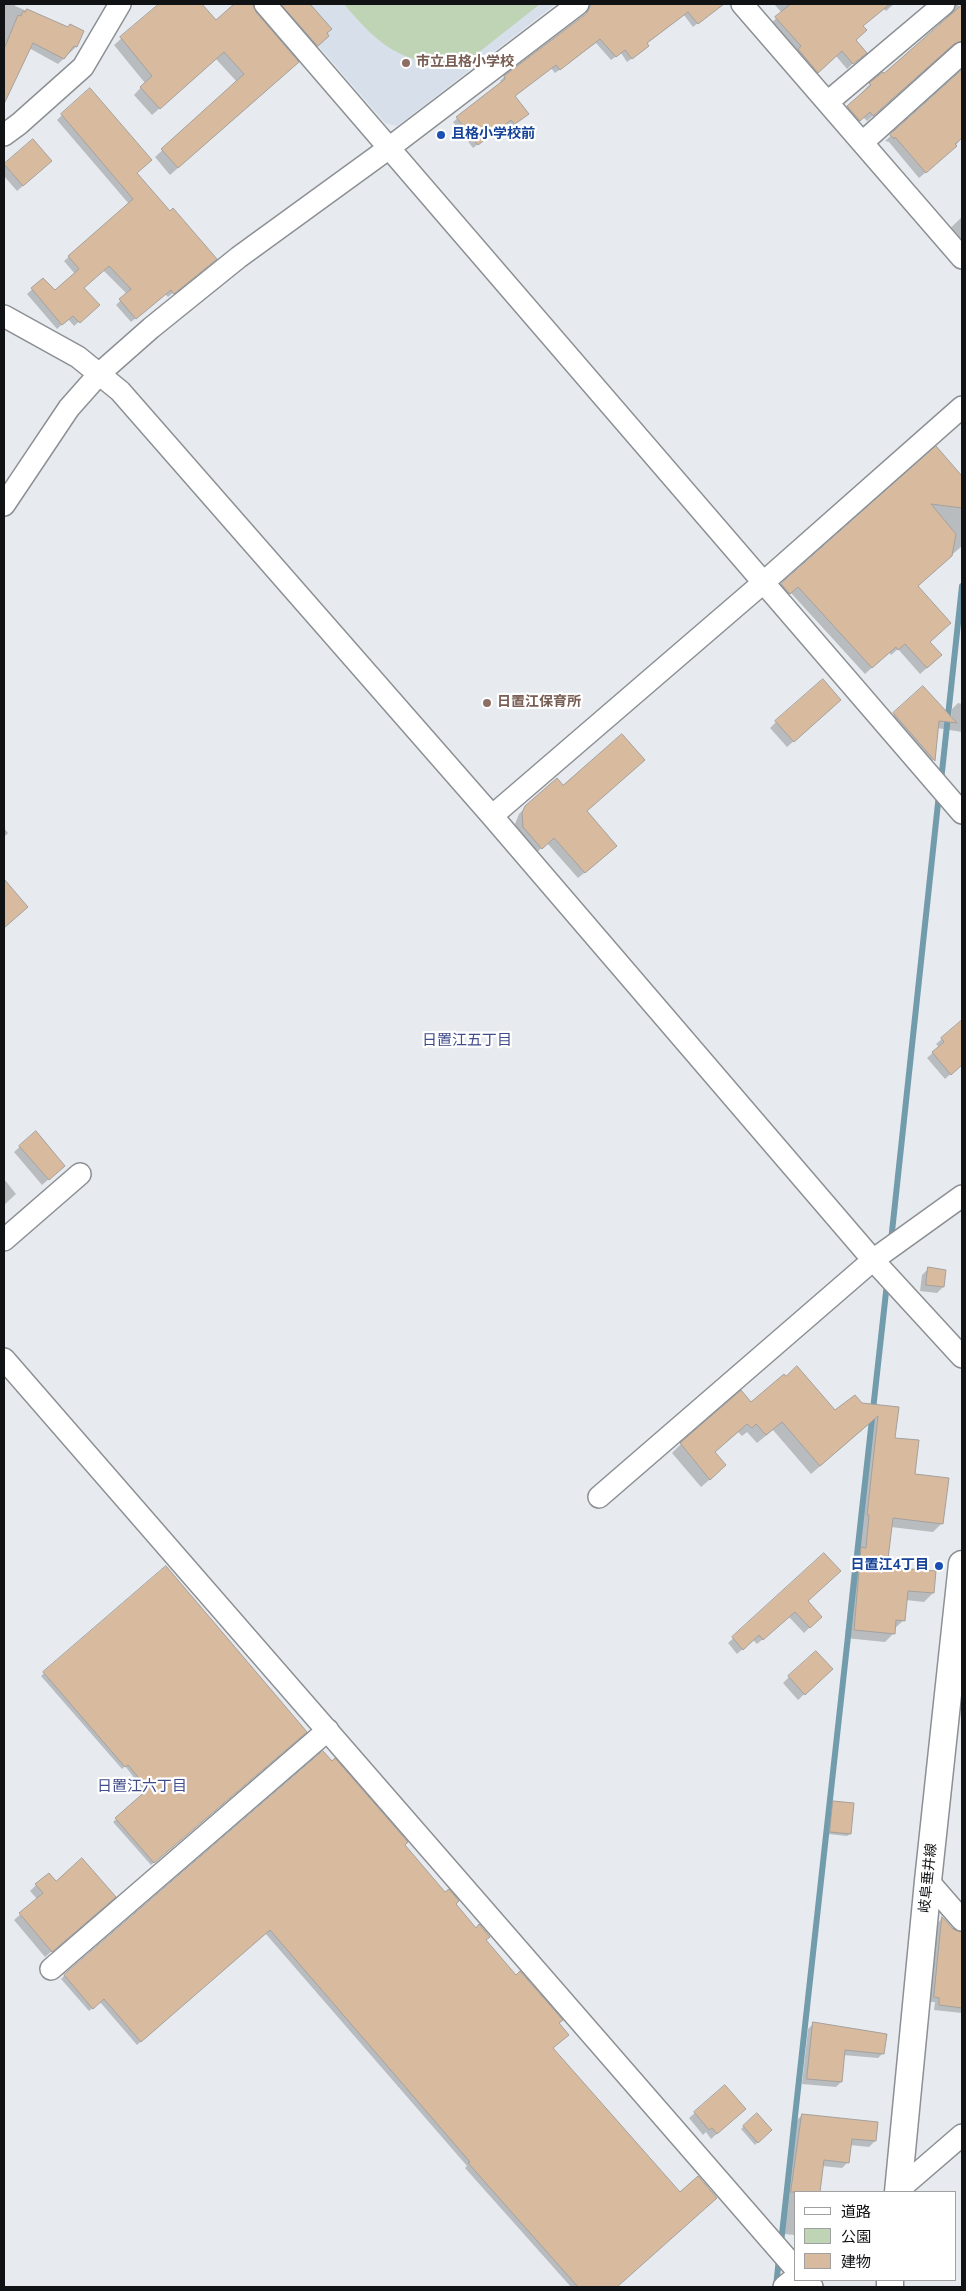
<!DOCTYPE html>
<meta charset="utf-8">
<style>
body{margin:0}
#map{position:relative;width:966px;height:2291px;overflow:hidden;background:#e7ebef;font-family:"Nunito Sans","Noto Sans JP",sans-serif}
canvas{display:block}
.frame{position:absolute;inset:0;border:5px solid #111214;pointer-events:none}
.legend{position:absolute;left:794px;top:2191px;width:162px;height:90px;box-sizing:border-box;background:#fff;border:1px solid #a0a0a1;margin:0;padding:6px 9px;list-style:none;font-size:15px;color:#111214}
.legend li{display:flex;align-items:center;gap:10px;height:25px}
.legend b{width:25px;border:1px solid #a0a0a1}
</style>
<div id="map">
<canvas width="966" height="2291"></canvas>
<div class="frame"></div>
<ul class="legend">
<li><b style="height:6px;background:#fff"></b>道路</li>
<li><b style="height:14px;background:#bed4b5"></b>公園</li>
<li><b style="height:14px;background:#d8ba9f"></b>建物</li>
</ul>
</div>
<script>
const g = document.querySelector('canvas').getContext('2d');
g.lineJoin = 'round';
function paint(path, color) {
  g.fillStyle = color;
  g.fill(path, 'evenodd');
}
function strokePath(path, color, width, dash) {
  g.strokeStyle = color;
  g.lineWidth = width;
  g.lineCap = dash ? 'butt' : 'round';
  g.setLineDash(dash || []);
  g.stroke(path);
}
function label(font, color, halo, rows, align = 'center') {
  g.font = font + ' "Nunito Sans","Noto Sans JP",sans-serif';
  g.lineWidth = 4.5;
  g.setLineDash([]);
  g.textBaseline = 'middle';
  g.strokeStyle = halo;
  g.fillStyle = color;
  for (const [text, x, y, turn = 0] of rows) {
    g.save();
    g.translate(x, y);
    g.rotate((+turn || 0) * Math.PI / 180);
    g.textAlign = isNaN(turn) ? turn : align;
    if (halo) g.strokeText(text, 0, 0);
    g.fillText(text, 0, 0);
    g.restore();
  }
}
paint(new Path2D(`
 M 282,4 L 556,4 L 397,126 L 385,123 Z`), '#d7dfea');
paint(new Path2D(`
 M 344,4 L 540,4 L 460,67 C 400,62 381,48 344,4 Z`), '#bed4b5');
paint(new Path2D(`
 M 4,4 L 16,4 L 15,6 L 68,28 L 83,32 L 76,47 L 58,64 L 29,48 L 8,86 L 4,84 Z
 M 161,4 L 200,4 L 215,22 L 236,4 L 252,4 L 254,12 L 290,70 L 170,175 L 155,157 L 237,82 L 216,59 L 152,115 L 134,95 L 145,83 L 114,45 Z
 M 268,4 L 308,4 L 330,29 L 320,43 L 310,52 Z
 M 594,4 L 706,4 L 712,11 L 693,27 L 684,15 L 646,44 L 648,46 L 644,50 L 627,62 L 621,53 L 611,60 L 596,43 L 555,73 L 551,68 L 514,96 L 523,118 L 510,128 L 506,123 L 473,148 L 453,122 L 502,83 L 500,81 L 504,77 L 583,18 Z
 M 774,4 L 894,4 L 886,11 L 883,8 L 862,26 L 854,40 L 859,58 L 847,69 L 836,56 L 812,77 L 770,24 L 782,13 Z
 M 953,4 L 957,4 L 961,8 L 962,6 L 962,49 L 959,46 L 946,49 L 867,121 L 863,117 L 853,126 L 842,113 L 870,84 L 884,75 L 948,19 L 950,15 L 950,7 Z
 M 962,71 L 962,138 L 950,152 L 919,178 L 889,142 L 885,141 Z
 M 62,115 L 136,173 L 210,263 L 168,297 L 165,294 L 131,322 L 116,305 L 127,294 L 103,270 L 82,288 L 93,310 L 74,326 L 68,319 L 57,329 L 27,294 L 43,279 L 55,292 L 75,274 L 64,261 L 129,204 L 57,120 Z
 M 33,141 L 45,167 L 17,191 L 4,176 L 4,167 Z
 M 962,217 L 962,246 L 943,235 Z
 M 936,448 L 962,478 L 962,546 L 916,586 L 934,662 L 920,674 L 898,649 L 891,655 L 889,652 L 865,674 L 791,593 L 783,600 L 775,591 Z
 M 923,688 L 951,719 L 952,709 L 958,703 L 962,704 L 962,732 L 937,728 L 933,761 L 928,766 L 888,720 Z
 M 833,707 L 787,747 L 770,728 L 776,722 Z
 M 526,807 L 585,811 L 610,852 L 578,878 L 547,843 L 535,854 L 517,834 L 515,824 L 519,814 Z
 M 4,828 L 8,833 L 4,837 Z
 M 958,1025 L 962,1029 L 962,1064 L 945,1079 L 927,1058 L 939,1047 L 936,1044 Z
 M 35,1133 L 58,1171 L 42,1185 L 14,1152 Z
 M 4,1179 L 16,1194 L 4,1205 Z
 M 929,1268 L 943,1287 L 937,1293 L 920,1291 L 922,1275 Z
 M 751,1403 L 835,1412 L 861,1404 L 898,1408 L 894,1439 L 942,1523 L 933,1532 L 891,1527 L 886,1568 L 934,1573 L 933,1593 L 924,1602 L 906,1600 L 904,1620 L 894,1629 L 894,1633 L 885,1642 L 845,1638 L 853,1557 L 858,1552 L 861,1524 L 858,1523 L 870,1423 L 811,1474 L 773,1430 L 757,1443 L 747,1432 L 742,1436 L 738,1432 L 714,1453 L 716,1474 L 701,1487 L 672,1453 L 681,1444 Z
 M 824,1555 L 806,1601 L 815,1622 L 804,1633 L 789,1617 L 757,1644 L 753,1640 L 737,1654 L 728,1643 Z
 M 44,1673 L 303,1734 L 151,1865 L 113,1822 L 146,1793 L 125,1766 L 122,1769 L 41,1676 Z
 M 825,1675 L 798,1700 L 783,1683 L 789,1677 Z
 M 834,1802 L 850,1834 L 847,1836 L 828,1834 L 831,1805 Z
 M 403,1845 L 557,2024 L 552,2049 L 680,2194 L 712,2201 L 615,2287 L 571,2287 L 465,2168 L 467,2166 L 265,1933 L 137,2045 L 100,2002 L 89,2011 L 61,1979 L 65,1975 Z
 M 56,1883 L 108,1903 L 45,1957 L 14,1920 L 37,1899 L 30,1891 L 36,1885 Z
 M 942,1918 L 957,1933 L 962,1933 L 962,2013 L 934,2010 L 935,2002 L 929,2002 L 938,1923 Z
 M 813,2024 L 883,2053 L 878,2058 L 843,2055 L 841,2082 L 836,2087 L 802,2084 L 808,2029 Z
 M 725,2086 L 739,2114 L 711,2139 L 706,2132 L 703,2135 L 689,2118 Z
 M 757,2115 L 770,2130 L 755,2145 L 741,2129 Z
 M 801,2116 L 877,2123 L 875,2141 L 869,2147 L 850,2145 L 848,2162 L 842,2168 L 822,2166 L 819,2192 L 795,2192 L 795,2235 L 784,2234 L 788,2204 L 785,2204 L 795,2122 Z`), '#0003');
strokePath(new Path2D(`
 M 941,781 L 962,586
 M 891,1241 L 939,794
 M 781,2243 L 887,1283
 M 776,2287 L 779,2258`), '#729bab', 6);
const building = new Path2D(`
 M 159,4 L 202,4 L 216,20 L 234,4 L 253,4 L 256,12 L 299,62 L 178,168 L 161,149 L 244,74 L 224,52 L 160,109 L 140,87 L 152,76 L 120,37 Z
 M 281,4 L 310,4 L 332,29 L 327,33 L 329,36 L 318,46 Z
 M 592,4 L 724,4 L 698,24 L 688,12 L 647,43 L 649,46 L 632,59 L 625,50 L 616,57 L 600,39 L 560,70 L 556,65 L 515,96 L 529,114 L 515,124 L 511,120 L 478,145 L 456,117 L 505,79 L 504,76 L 586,14 Z
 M 791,4 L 890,4 L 863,26 L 867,30 L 856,40 L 867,53 L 853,64 L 842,51 L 818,73 L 798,49 L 801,46 L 775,17 Z
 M 962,5 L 962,41 L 954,44 L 873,116 L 870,112 L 860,121 L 847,106 L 871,85 L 869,83 L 883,72 L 884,73 Z
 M 27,9 L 68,27 L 70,24 L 84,31 L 77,47 L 74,46 L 64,59 L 33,43 L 4,104 L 4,49 L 18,15 L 21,16 L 23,11 L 25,12 Z
 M 962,70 L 962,138 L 955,144 L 957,146 L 926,173 L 895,137 L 894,139 L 890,135 Z
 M 90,88 L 152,160 L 137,173 L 170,211 L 173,208 L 217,259 L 174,294 L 171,290 L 136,319 L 119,299 L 131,289 L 109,266 L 84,288 L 100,305 L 80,323 L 73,316 L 62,325 L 31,288 L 43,278 L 55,290 L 79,269 L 68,256 L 133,199 L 61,114 Z
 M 33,139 L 52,161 L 23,186 L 4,164 Z
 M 936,446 L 962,476 L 962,508 L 931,504 L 956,534 L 952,556 L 918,586 L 951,623 L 930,642 L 942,655 L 927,668 L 905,644 L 898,650 L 896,647 L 872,668 L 798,587 L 790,594 L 781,584 Z
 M 823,679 L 841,700 L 794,742 L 775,721 Z
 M 923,686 L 957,723 L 939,721 L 935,761 L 893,713 Z
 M 622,734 L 645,760 L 587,811 L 617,846 L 585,873 L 554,838 L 542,849 L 523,827 L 522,813 L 525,806 L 557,778 L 563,785 Z
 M 4,879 L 28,907 L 4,928 Z
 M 962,1020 L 962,1065 L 951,1075 L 932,1052 L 944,1042 L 941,1038 Z
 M 36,1131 L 65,1166 L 49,1180 L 19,1146 Z
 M 928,1267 L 946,1270 L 944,1287 L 926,1285 Z
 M 797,1366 L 835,1410 L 855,1395 L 862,1403 L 899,1407 L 895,1438 L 919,1440 L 915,1474 L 949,1478 L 943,1524 L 893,1518 L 887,1567 L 936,1571 L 934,1593 L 908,1591 L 905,1621 L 896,1620 L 895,1634 L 854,1630 L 861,1547 L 866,1548 L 869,1515 L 867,1515 L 878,1416 L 820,1466 L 782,1422 L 766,1435 L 756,1424 L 752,1428 L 747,1424 L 715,1452 L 726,1465 L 710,1480 L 680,1443 L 741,1390 L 751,1402 L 784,1374 L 786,1376 Z
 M 824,1553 L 841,1571 L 808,1601 L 822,1617 L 810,1628 L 795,1612 L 763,1640 L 759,1635 L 743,1650 L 732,1637 Z
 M 166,1566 L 307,1732 L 154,1863 L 115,1818 L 148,1789 L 128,1765 L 125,1767 L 43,1672 Z
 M 816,1651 L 833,1669 L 805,1695 L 788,1676 Z
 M 323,1751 L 332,1761 L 335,1758 L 408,1842 L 405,1845 L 445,1892 L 449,1889 L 459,1901 L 456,1904 L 476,1928 L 479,1924 L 490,1937 L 486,1940 L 516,1975 L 520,1971 L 563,2020 L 559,2023 L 569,2035 L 553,2048 L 680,2192 L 698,2176 L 717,2198 L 617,2287 L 578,2287 L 468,2163 L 470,2162 L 270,1930 L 141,2042 L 104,1999 L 93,2009 L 64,1975 Z
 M 833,1801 L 854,1803 L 851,1834 L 830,1832 Z
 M 82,1858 L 116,1897 L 52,1952 L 19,1913 L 43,1893 L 35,1884 L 49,1873 L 56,1881 Z
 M 942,1917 L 953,1929 L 962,1932 L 962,2008 L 939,2005 L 939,1998 L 934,1997 Z
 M 813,2022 L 887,2034 L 884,2054 L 845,2050 L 842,2082 L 807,2079 Z
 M 725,2085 L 746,2109 L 717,2134 L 712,2128 L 709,2130 L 694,2112 Z
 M 757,2113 L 772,2130 L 758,2143 L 743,2126 Z
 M 802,2114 L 878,2122 L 876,2141 L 852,2139 L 849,2163 L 824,2160 L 820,2192 L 791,2192 Z`);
paint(building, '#d8ba9f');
strokePath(building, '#a4a09c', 1);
const minor = new Path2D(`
 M 265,4 L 962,813
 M 742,4 L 962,258
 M 829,101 L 944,4
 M 4,135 L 19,124 L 83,67 L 120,4
 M 863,142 L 962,53
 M 4,316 L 78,357 L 120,391 L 492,816 L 873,1260 L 962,1357
 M 4,505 L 69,408 L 100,373 L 151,328 L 239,257 L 389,148 L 578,4
 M 492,816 L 764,582 L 962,407
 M 4,1240 L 80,1174
 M 4,1359 L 795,2268
 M 599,1497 L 873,1260 L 962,1196
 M 928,1881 L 962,1920
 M 51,1969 L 328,1730
 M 896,2192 L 962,2135
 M 805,2280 L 812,2287
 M 784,2287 L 795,2278`);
const major = new Path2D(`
 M 898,2192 L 928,1881 L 962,1564
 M 890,2287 L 890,2280`);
strokePath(minor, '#8c9094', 24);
strokePath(major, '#8c9094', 29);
strokePath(minor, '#fff', 21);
strokePath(major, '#fff', 26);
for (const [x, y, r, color] of [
 [406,63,5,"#8d6e63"],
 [441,135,5,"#1a4fb4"],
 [487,703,5,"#8d6e63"],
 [939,1566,5,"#1a4fb4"]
]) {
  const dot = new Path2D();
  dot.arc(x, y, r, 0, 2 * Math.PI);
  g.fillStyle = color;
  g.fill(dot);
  strokePath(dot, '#fff', 2);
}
label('bold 14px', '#785e54', '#fff', [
 ["市立且格小学校",416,63],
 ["日置江保育所",497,703]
], 'left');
label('bold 14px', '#164399', '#fff', [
 ["且格小学校前",451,135],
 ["日置江4丁目",929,1566,"right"]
], 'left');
label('14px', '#111214', '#fff', [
 ["岐阜垂井線",929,1878,-84]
]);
label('15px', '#414c89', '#fff', [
 ["日置江五丁目",467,1041],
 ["日置江六丁目",142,1787]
]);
</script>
